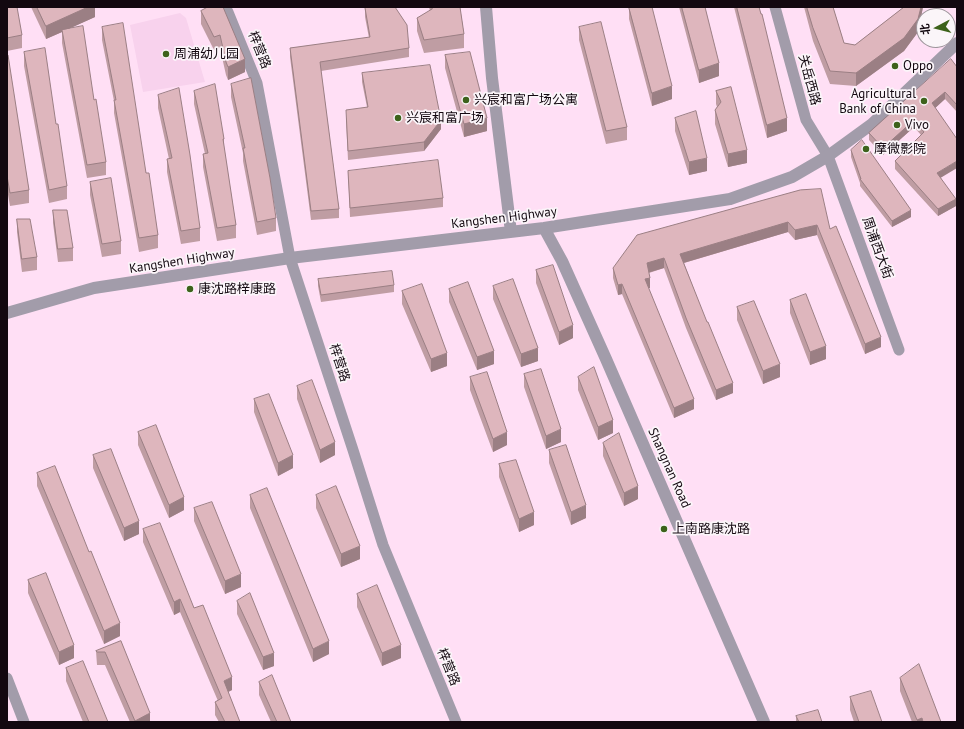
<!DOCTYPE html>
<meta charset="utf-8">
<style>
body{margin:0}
#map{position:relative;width:964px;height:729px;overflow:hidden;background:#ffdff5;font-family:"PT Sans","Noto Sans SC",sans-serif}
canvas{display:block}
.frame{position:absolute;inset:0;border:8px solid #130810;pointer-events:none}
.north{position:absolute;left:916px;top:8px;width:40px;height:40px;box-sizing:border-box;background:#fbf5f9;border:1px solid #9e969c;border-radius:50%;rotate:263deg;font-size:11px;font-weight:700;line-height:16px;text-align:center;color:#130810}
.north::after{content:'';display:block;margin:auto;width:14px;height:18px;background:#3d621b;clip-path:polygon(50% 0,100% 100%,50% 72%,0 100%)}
</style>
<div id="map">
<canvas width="964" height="729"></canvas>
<div class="frame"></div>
<div class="north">北</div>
</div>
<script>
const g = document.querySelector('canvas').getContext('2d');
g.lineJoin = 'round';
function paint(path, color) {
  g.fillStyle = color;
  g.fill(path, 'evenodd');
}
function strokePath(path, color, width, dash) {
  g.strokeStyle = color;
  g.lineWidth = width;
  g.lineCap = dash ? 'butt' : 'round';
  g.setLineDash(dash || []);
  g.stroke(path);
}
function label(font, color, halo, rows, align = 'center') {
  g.font = font + ' "PT Sans","Noto Sans SC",sans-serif';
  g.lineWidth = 3.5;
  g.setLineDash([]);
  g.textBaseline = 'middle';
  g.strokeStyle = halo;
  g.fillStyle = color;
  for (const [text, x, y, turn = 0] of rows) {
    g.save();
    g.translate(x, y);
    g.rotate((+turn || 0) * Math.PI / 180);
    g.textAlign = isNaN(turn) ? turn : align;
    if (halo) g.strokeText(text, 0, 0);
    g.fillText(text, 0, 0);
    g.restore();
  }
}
paint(new Path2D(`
 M 180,13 L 186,18 L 205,82 L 143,92 L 130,25 Z`), '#f8d2ed');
strokePath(new Path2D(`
 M 223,7 L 228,12 L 257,83 L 290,258 L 353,450 L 383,545 L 456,722
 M 775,7 L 806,120 L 828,156 L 899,350
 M 7,678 L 24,722`), '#a29caa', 11);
strokePath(new Path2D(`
 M 486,7 L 492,78 L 511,232
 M 544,228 L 562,261 L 606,359 L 764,722
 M 7,313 L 94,288 L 290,258 L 544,228 L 679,207 L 730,199 L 792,177 L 828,156 L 872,124 L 957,43`), '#a29caa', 12);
paint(new Path2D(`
 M 7,7 L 22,35 L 22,48 L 7,51 Z
 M 31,7 L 95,7 L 95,17 L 70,28 L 94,100 L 106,162 L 106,175 L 87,178 L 62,43 L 62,32 L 46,39 Z
 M 208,7 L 245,72 L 228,80 L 226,75 L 220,48 L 214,50 L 201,24 L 201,11 Z
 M 429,7 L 460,7 L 464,34 L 464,48 L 424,53 L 417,31 L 417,18 L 430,11 Z
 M 629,7 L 672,99 L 652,106 L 629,19 Z
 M 679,7 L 705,7 L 719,76 L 699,83 Z
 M 734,7 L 759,7 L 787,131 L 767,138 Z
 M 804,7 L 833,7 L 844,43 L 855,45 L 904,7 L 923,7 L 918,32 L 904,51 L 856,86 L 830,84 L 813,41 Z
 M 365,8 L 409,48 L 409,57 L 321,71 L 339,209 L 339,218 L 311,220 L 290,57 L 290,48 L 369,38 L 365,17 Z
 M 102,27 L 146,173 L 158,235 L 158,248 L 139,252 L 114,113 L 114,101 L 102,40 Z
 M 579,27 L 627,127 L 627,140 L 606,144 L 579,40 Z
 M 24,52 L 56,124 L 67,186 L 67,199 L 49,203 L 24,66 Z
 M 7,55 L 29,190 L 29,203 L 10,206 L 7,189 Z
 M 445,55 L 487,131 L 464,137 L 445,68 Z
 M 957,67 L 957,112 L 945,99 L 935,108 L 941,178 L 956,206 L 938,216 L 895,169 L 895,161 L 921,135 L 914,127 L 883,155 L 869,140 L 869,133 Z
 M 362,73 L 441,129 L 424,151 L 348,160 L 346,119 L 367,107 L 362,82 Z
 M 231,84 L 276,218 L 276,231 L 257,235 L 243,161 L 243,153 L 231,97 Z
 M 731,87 L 747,163 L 728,167 L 715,124 L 715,110 L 717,107 L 716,104 L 716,91 Z
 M 194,91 L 224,139 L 224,148 L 236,225 L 236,238 L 217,241 L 203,167 L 203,154 L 205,154 L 194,104 Z
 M 158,95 L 200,228 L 200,241 L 181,244 L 167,172 L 167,159 L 169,159 L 158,108 Z
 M 675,118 L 707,171 L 689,175 L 675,131 Z
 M 851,150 L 911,217 L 892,227 L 860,186 L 860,183 L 851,157 Z
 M 348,171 L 443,198 L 443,207 L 350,217 Z
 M 90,182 L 121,241 L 121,254 L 102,257 L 90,195 Z
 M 800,190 L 830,229 L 881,347 L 865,354 L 817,235 L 795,240 L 788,232 L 684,263 L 733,393 L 716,400 L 686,328 L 664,268 L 649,273 L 650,288 L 648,288 L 694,409 L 674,418 L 622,294 L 618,295 L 613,278 L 613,268 Z
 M 53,210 L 73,248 L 73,261 L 58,262 L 53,223 Z
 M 17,219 L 37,257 L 37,270 L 22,272 L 17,232 Z
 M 536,270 L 573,338 L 559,345 L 536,283 Z
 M 318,279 L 394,285 L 394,292 L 321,302 L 318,286 Z
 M 493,286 L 538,361 L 521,367 L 493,299 Z
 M 449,289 L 494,364 L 477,370 L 449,302 Z
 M 402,291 L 447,366 L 431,372 L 402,304 Z
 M 790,300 L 826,359 L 810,365 L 790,313 Z
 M 737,307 L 780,377 L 763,384 L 737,320 Z
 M 524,374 L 561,442 L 546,449 L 524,387 Z
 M 470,377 L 507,445 L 493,452 L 470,390 Z
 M 578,377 L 613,433 L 598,440 L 578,390 Z
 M 297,386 L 335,455 L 320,463 L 297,399 Z
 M 254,399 L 293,468 L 278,476 L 254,412 Z
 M 138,432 L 184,510 L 169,518 L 138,445 Z
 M 603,443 L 638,499 L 624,506 L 603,456 Z
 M 549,450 L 586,518 L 571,525 L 549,463 Z
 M 93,455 L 139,534 L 124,541 L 93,468 Z
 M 499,464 L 534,525 L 519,532 L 499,477 Z
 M 37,473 L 120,636 L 104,644 L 37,486 Z
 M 250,495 L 329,654 L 313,662 L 250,508 Z
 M 316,495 L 360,559 L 341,567 L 316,508 Z
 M 194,508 L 241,587 L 225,594 L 194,521 Z
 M 143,529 L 194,608 L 232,690 L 228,692 L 240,722 L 219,722 L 215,715 L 215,702 L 218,701 L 180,612 L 174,615 L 143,542 Z
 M 28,580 L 74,658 L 59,665 L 28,593 Z
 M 357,594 L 401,658 L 382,666 L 357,607 Z
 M 237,601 L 274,666 L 263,670 L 237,614 Z
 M 121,641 L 150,722 L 130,722 L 105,665 L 97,665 L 96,651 Z
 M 66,668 L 108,722 L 83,722 L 66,681 Z
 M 900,678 L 941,722 L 912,722 L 900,691 Z
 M 259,682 L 291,722 L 271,722 L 259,695 Z
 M 850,697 L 882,722 L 854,722 L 850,710 Z
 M 796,716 L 822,722 L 796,722 Z`), '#bf9da3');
paint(new Path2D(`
 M 88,7 L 95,7 L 95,17 L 62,32 L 62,30 L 62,32 L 46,39 L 46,26 Z
 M 921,7 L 923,7 L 918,32 L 904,51 L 856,86 L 856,73 Z
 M 245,59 L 245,72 L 228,80 L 228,67 Z
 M 719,63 L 719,76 L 699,83 L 699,70 Z
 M 672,86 L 672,99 L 652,106 L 652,93 Z
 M 945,92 L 945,99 L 932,111 L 932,103 Z
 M 487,118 L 487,131 L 464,137 L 464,124 Z
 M 787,118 L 787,131 L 767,138 L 767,125 Z
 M 441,120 L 441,129 L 424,151 L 424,142 Z
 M 914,120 L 914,127 L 883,155 L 883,148 Z
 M 747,150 L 747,163 L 728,167 L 728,154 Z
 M 707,158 L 707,171 L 689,175 L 689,162 Z
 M 957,161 L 957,168 L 937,180 L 937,173 Z
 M 956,199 L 956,206 L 938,216 L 938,209 Z
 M 911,210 L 911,217 L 892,227 L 892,221 Z
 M 788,222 L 788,232 L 680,264 L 680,254 Z
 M 817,225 L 817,235 L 795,240 L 795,230 Z
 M 664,258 L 664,268 L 647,273 L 647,263 Z
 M 650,278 L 650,288 L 645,289 L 645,279 Z
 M 622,284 L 622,294 L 618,295 L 618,285 Z
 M 573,325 L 573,338 L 559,345 L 559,332 Z
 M 881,337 L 881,347 L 865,354 L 865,344 Z
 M 826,346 L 826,359 L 810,365 L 810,352 Z
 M 538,348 L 538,361 L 521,367 L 521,354 Z
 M 494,351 L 494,364 L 477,370 L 477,357 Z
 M 447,353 L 447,366 L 431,372 L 431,359 Z
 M 780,364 L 780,377 L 763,384 L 763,371 Z
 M 733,383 L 733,393 L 716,400 L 716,390 Z
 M 694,399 L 694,409 L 674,418 L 674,408 Z
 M 613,420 L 613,433 L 598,440 L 598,427 Z
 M 561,429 L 561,442 L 546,449 L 546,436 Z
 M 507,432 L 507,445 L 493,452 L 493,439 Z
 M 335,442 L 335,455 L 320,463 L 320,450 Z
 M 293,455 L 293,468 L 278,476 L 278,463 Z
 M 638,486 L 638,499 L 624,506 L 624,493 Z
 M 184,497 L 184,510 L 169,518 L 169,505 Z
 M 586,505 L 586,518 L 571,525 L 571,512 Z
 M 534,512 L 534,525 L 519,532 L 519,519 Z
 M 139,521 L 139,534 L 124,541 L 124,528 Z
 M 360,546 L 360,559 L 341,567 L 341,554 Z
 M 241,574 L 241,587 L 225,594 L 225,581 Z
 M 180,599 L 180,612 L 174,615 L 174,602 Z
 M 120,623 L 120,636 L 104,644 L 104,631 Z
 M 329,641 L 329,654 L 313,662 L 313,649 Z
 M 74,645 L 74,658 L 59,665 L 59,652 Z
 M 401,645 L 401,658 L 382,666 L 382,653 Z
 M 274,653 L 274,666 L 263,670 L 263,657 Z
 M 232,677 L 232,690 L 224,694 L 224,681 Z
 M 150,713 L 150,722 L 135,722 L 135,721 Z
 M 922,718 L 922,722 L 917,722 L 917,720 Z`), '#9b7f84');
const building = new Path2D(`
 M 7,7 L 17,7 L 22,35 L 7,38 Z
 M 37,7 L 88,7 L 46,26 Z
 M 208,7 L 223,7 L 245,59 L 228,67 L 226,62 L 220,35 L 214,37 L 201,11 Z
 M 373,7 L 395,7 L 407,25 L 409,48 L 320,62 L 339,209 L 311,211 L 290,48 L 370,37 L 365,8 Z
 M 432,7 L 460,7 L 464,34 L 424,40 L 417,18 L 432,9 Z
 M 629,7 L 652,7 L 672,86 L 652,93 Z
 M 682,7 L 705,7 L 719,63 L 699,70 Z
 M 737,7 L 759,7 L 761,14 L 762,14 L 787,118 L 767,125 Z
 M 807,7 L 833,7 L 844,43 L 855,45 L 904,7 L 921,7 L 918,19 L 904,38 L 856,73 L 830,71 L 813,28 Z
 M 601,22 L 627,127 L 606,131 L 579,27 Z
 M 123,23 L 146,173 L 149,173 L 158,235 L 139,238 L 114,100 L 116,100 L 102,27 Z
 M 83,26 L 94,100 L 96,99 L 106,162 L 87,165 L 62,30 Z
 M 45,48 L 56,124 L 58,124 L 67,186 L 49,190 L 24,52 Z
 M 470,52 L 487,118 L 464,124 L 445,55 Z
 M 7,55 L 8,55 L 29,190 L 10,193 L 7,176 Z
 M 951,59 L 957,67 L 957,105 L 945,92 L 932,103 L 957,139 L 957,161 L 937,173 L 956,199 L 938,209 L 895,161 L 924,132 L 914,120 L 883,148 L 869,133 Z
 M 430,65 L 441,120 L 424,142 L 348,151 L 346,110 L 368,107 L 362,73 Z
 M 251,78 L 270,178 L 276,218 L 257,222 L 243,148 L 245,148 L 231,84 Z
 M 215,84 L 224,139 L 223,139 L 236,225 L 217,228 L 203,154 L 208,153 L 194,91 Z
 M 731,87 L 747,150 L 728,154 L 715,110 L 721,102 L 716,91 Z
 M 179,88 L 190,155 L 200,228 L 181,231 L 167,159 L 172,158 L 158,95 Z
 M 696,111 L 707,158 L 689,162 L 675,118 Z
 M 862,140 L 911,210 L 892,221 L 860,179 L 861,179 L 851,150 Z
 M 438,160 L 443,198 L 350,208 L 348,171 Z
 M 111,178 L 121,241 L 102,244 L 90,182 Z
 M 821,189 L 830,229 L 836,226 L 881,337 L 865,344 L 817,225 L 795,230 L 788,222 L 680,254 L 707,322 L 708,322 L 733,383 L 716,390 L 686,318 L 664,258 L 647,263 L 650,278 L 645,279 L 694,399 L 674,408 L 622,284 L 618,285 L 613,268 L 637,235 L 800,190 Z
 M 53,210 L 67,210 L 73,248 L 58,249 Z
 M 17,219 L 30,219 L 37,257 L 22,259 Z
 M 553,265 L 573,325 L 559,332 L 536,270 Z
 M 392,271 L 394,285 L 321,295 L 318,279 Z
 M 513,279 L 538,348 L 521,354 L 493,286 Z
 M 468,282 L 494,351 L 477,357 L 449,289 Z
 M 422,284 L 447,353 L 431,359 L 402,291 Z
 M 806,294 L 826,346 L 810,352 L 790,300 Z
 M 754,301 L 780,364 L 763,371 L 737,307 Z
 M 594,367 L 613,420 L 598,427 L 578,377 Z
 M 541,369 L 561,429 L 546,436 L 524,374 Z
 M 487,372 L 507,432 L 493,439 L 470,377 Z
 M 312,380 L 335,442 L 320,450 L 297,386 Z
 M 269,394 L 293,455 L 278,463 L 254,399 Z
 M 156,425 L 184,497 L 169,505 L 138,432 Z
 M 619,433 L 638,486 L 624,493 L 603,443 Z
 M 566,445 L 586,505 L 571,512 L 549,450 Z
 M 111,449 L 139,521 L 124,528 L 93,455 Z
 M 516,460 L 534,512 L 519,519 L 499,464 Z
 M 55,466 L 89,552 L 91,551 L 120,623 L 104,631 L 37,473 Z
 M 336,486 L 360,546 L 341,554 L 316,495 Z
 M 267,488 L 329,641 L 313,649 L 250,495 Z
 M 212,502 L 241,574 L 225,581 L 194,508 Z
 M 160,523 L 194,608 L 203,605 L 232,677 L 224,681 L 240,722 L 225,722 L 215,702 L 222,698 L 180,599 L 174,602 L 143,529 Z
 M 46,573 L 74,645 L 59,652 L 28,580 Z
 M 377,585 L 401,645 L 382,653 L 357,594 Z
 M 250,593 L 274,653 L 263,657 L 237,601 Z
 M 121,641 L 150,713 L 135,721 L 105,652 L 97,652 L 96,651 Z
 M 83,661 L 108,722 L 89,722 L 66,668 Z
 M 919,664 L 941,722 L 923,722 L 922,718 L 917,720 L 900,678 Z
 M 272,675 L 291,722 L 277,722 L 259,682 Z
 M 871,691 L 882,722 L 859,722 L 850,697 Z
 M 818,710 L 822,722 L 799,722 L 796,716 Z`);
paint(building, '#deb6bd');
strokePath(building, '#9b7f84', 1);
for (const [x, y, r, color] of [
 [166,54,4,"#3d621b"],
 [895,66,4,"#3d621b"],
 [466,100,4,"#3d621b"],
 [924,101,4,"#3d621b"],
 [398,118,4,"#3d621b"],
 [897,125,4,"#3d621b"],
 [866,149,4,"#3d621b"],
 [190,289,4,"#3d621b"],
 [664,529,4,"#3d621b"]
]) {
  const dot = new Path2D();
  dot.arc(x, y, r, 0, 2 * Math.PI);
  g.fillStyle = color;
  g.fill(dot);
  strokePath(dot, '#fbf5f9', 1.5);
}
label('13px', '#130810', '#fbf5f9', [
 ["梓营路",259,50,68],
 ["关岳西路",809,80,75],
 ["Kangshen Highway",504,218,-7],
 ["周浦西大街",877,248,70],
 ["Kangshen Highway",182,261,-9],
 ["梓营路",339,363,72],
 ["Shangnan Road",669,468,66],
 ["梓营路",448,667,68]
]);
label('13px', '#130810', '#fbf5f9', [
 ["周浦幼儿园",174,54],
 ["Oppo",903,66],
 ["Agricultural",916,94,"right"],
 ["Bank of China",916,109,"right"],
 ["兴宸和富广场公寓",474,100],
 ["兴宸和富广场",406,118],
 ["Vivo",905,125],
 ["摩微影院",874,149],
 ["康沈路梓康路",198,289],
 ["上南路康沈路",672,529]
], 'left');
</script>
